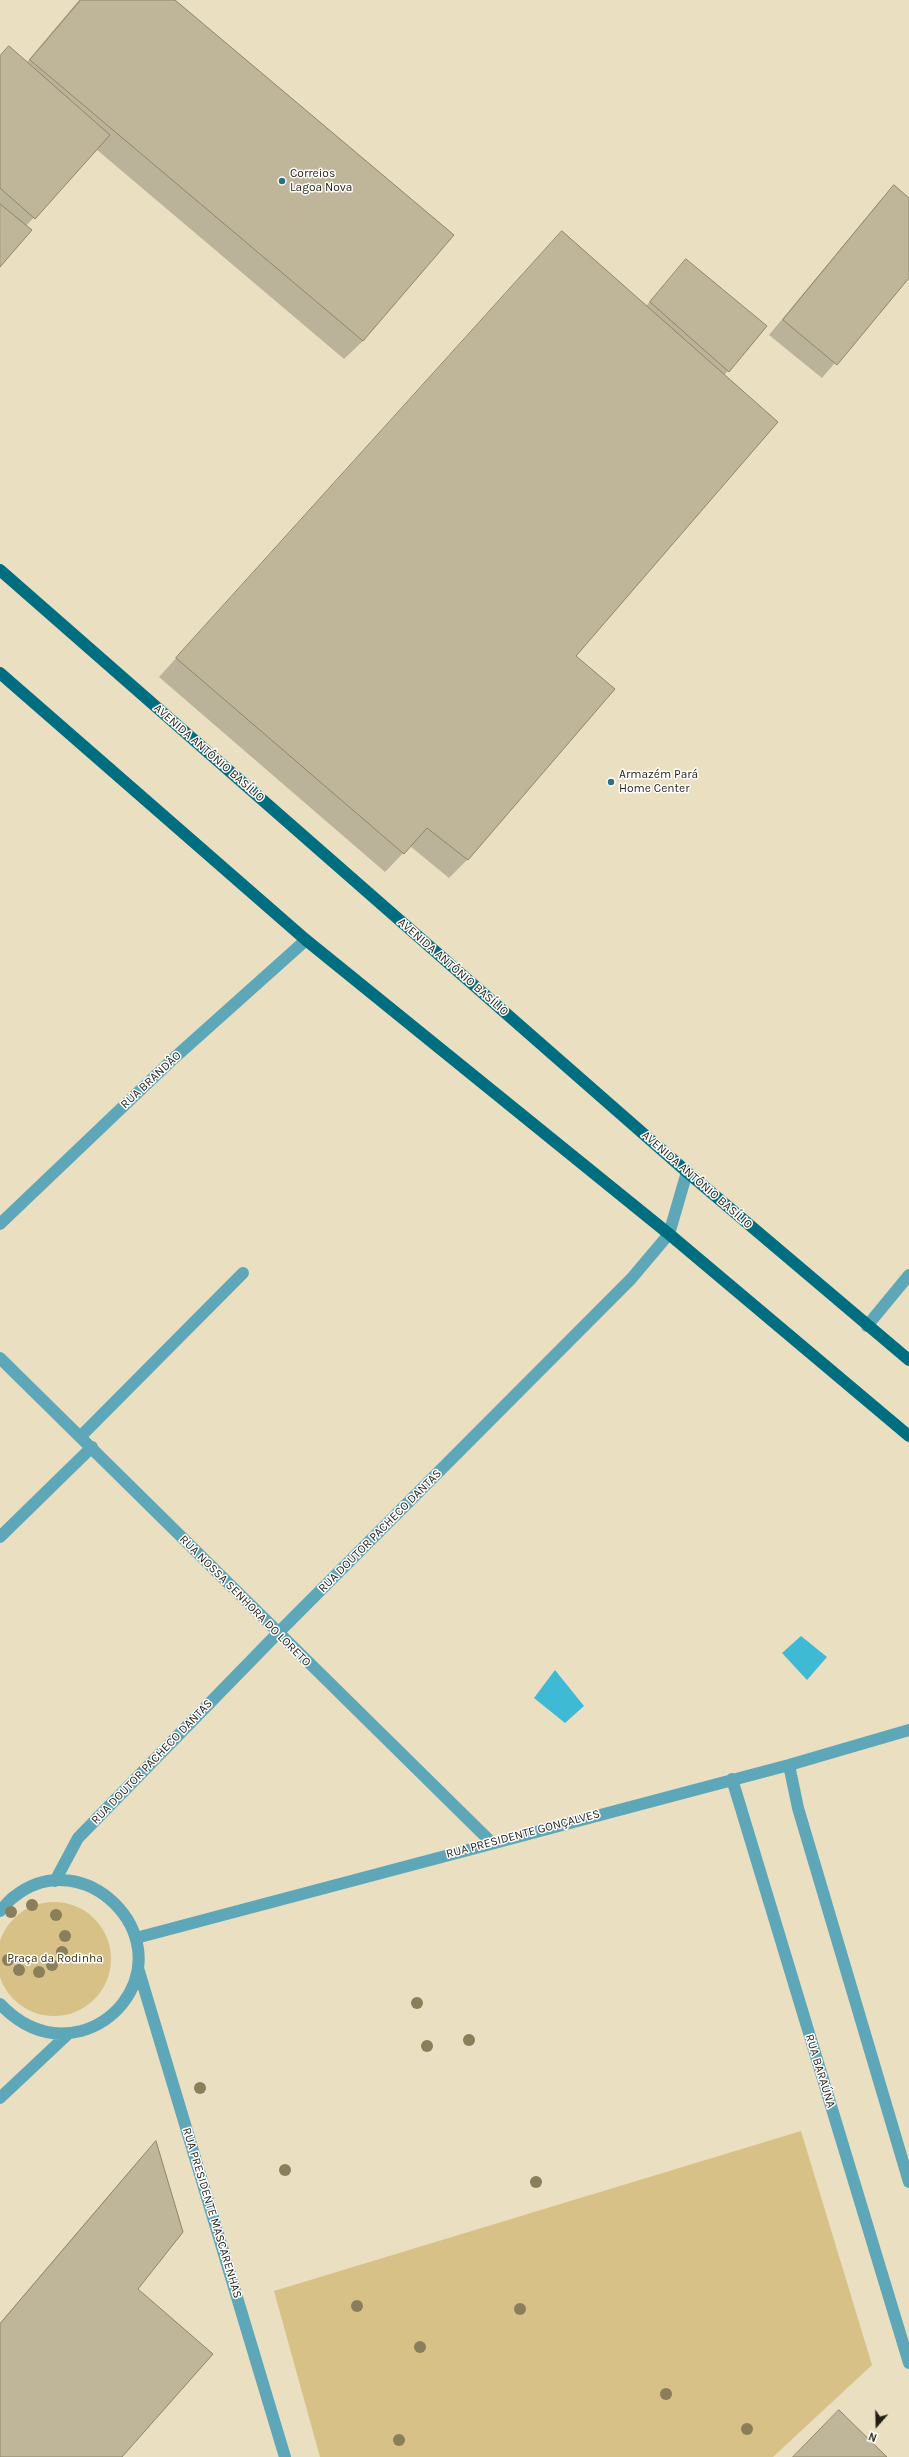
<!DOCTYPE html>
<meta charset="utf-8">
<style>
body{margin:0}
#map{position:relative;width:909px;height:2457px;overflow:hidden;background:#eadfc1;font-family:Karla,sans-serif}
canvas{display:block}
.north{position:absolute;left:857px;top:2405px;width:40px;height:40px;-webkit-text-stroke:3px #fff;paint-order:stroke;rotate:200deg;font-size:11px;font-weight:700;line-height:16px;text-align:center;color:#231f14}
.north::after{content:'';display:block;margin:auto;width:14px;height:18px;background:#231f14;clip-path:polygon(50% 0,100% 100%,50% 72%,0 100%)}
</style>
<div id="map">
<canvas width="909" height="2457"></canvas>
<div class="north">N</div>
</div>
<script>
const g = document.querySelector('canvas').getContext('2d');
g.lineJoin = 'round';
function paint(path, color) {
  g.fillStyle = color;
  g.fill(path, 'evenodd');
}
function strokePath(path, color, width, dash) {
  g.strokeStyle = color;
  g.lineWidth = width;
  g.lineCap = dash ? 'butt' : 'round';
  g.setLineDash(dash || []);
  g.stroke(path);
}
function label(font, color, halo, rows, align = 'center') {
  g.font = font + ' Karla,sans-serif';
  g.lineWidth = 3;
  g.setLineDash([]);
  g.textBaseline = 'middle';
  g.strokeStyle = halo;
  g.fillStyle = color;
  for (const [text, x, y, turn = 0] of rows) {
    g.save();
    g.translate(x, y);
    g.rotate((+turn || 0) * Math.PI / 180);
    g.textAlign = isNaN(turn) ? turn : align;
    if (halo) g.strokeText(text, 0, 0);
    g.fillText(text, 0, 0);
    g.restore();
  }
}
paint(new Path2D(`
 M-3 1959a57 57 0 1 1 114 0a57 57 0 1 1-114 0Z
 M 801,2131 L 872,2365 L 773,2457 L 320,2457 L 274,2291 Z`), '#d8c186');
paint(new Path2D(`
 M 801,1636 L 827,1657 L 807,1680 L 782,1653 Z
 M 555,1670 L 584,1706 L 565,1723 L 534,1698 Z`), '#3fbad4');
paint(new Path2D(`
 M 79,0 L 173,0 L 363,341 L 344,359 L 96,149 L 26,226 L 0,266 L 0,57 L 26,63 Z
 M 894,187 L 909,199 L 909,276 L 822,378 L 769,335 L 880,201 Z
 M 562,233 L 646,306 L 686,261 L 728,371 L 724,375 L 468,859 L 449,878 L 410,846 L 385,872 L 159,677 Z
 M 156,2143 L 136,2289 L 120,2457 L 0,2457 L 0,2323 L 138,2161 Z`), '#0003');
const building = new Path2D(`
 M 81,0 L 175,0 L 454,235 L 363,341 L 30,60 Z
 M 9,46 L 110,135 L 35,219 L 0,188 L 0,56 Z
 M 894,185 L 909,198 L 909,278 L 837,365 L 783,320 Z
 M 0,204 L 32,230 L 0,267 Z
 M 562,231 L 778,422 L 576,656 L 615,689 L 468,860 L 427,828 L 404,854 L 176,658 Z
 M 686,259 L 767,326 L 729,372 L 650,302 Z
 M 156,2141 L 183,2232 L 138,2289 L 213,2354 L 122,2457 L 0,2457 L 0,2324 Z
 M 839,2410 L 887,2457 L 793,2457 Z`);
paint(building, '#bfb598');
strokePath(building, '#8e8469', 1);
strokePath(new Path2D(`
 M 0,1224 L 173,1059 L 306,940
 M 867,1326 L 909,1275
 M 0,1358 L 491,1842
 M 81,1436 L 243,1273
 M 0,1537 L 92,1447
 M 789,1765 L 798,1808 L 909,2182
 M 732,1779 L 909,2363
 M 55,1881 L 78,1838 L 277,1634 L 631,1279 L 669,1234 L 687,1172
 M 0,1911 C 5,1906 9,1900 15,1896 C 83,1843 176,1933 123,2003 C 112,2017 99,2026 81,2031 C 49,2039 22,2027 0,2004
 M 136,1938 L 789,1765 L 909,1730
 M 138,1968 L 285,2457
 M 0,2098 L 68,2034`), '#5ea7b8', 12);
strokePath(new Path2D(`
 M 0,570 L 687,1172 L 909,1360
 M 0,673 L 306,940 L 669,1234 L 909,1436`), '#006e81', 12);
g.fillStyle = '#8a7e5b';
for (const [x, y] of [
 [32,1905],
 [11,1912],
 [56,1915],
 [65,1936],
 [62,1952],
 [8,1960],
 [52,1965],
 [19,1970],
 [39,1972],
 [417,2003],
 [469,2040],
 [427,2046],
 [200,2088],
 [285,2170],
 [536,2182],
 [357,2306],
 [520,2309],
 [420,2347],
 [666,2394],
 [747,2429],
 [399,2440]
]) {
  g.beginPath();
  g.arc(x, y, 6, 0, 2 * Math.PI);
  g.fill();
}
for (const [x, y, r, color] of [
 [282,181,4,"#2b707f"],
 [611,782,4,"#2b707f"]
]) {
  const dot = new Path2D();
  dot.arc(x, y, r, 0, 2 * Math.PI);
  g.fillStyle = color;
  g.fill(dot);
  strokePath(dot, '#fff', 1.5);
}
label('12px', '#231f14', '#fff', [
 ["Correios",290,174],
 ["Lagoa Nova",290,188],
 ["Armazém Pará",619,775],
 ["Home Center",619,789]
], 'left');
label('12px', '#231f14', '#fff', [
 ["AVENIDA ANTÔNIO BASÍLIO",209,753,41],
 ["AVENIDA ANTÔNIO BASÍLIO",453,967,41],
 ["RUA BRANDÂO",151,1080,-43],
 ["AVENIDA ANTÔNIO BASÍLIO",697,1180,41],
 ["RUA DOUTOR PACHECO DANTAS",380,1531,-45],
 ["RUA NOSSA SENHORA DO LORETO",245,1601,45],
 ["RUA DOUTOR PACHECO DANTAS",152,1762,-46],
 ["RUA PRESIDENTE GONÇALVES",523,1834,-15],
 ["RUA BARAÚNA",820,2071,73],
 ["RUA PRESIDENTE MASCARENHAS",212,2213,73]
]);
label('12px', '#3c2f08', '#fff', [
 ["Praça da Rodinha",55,1959]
]);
</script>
